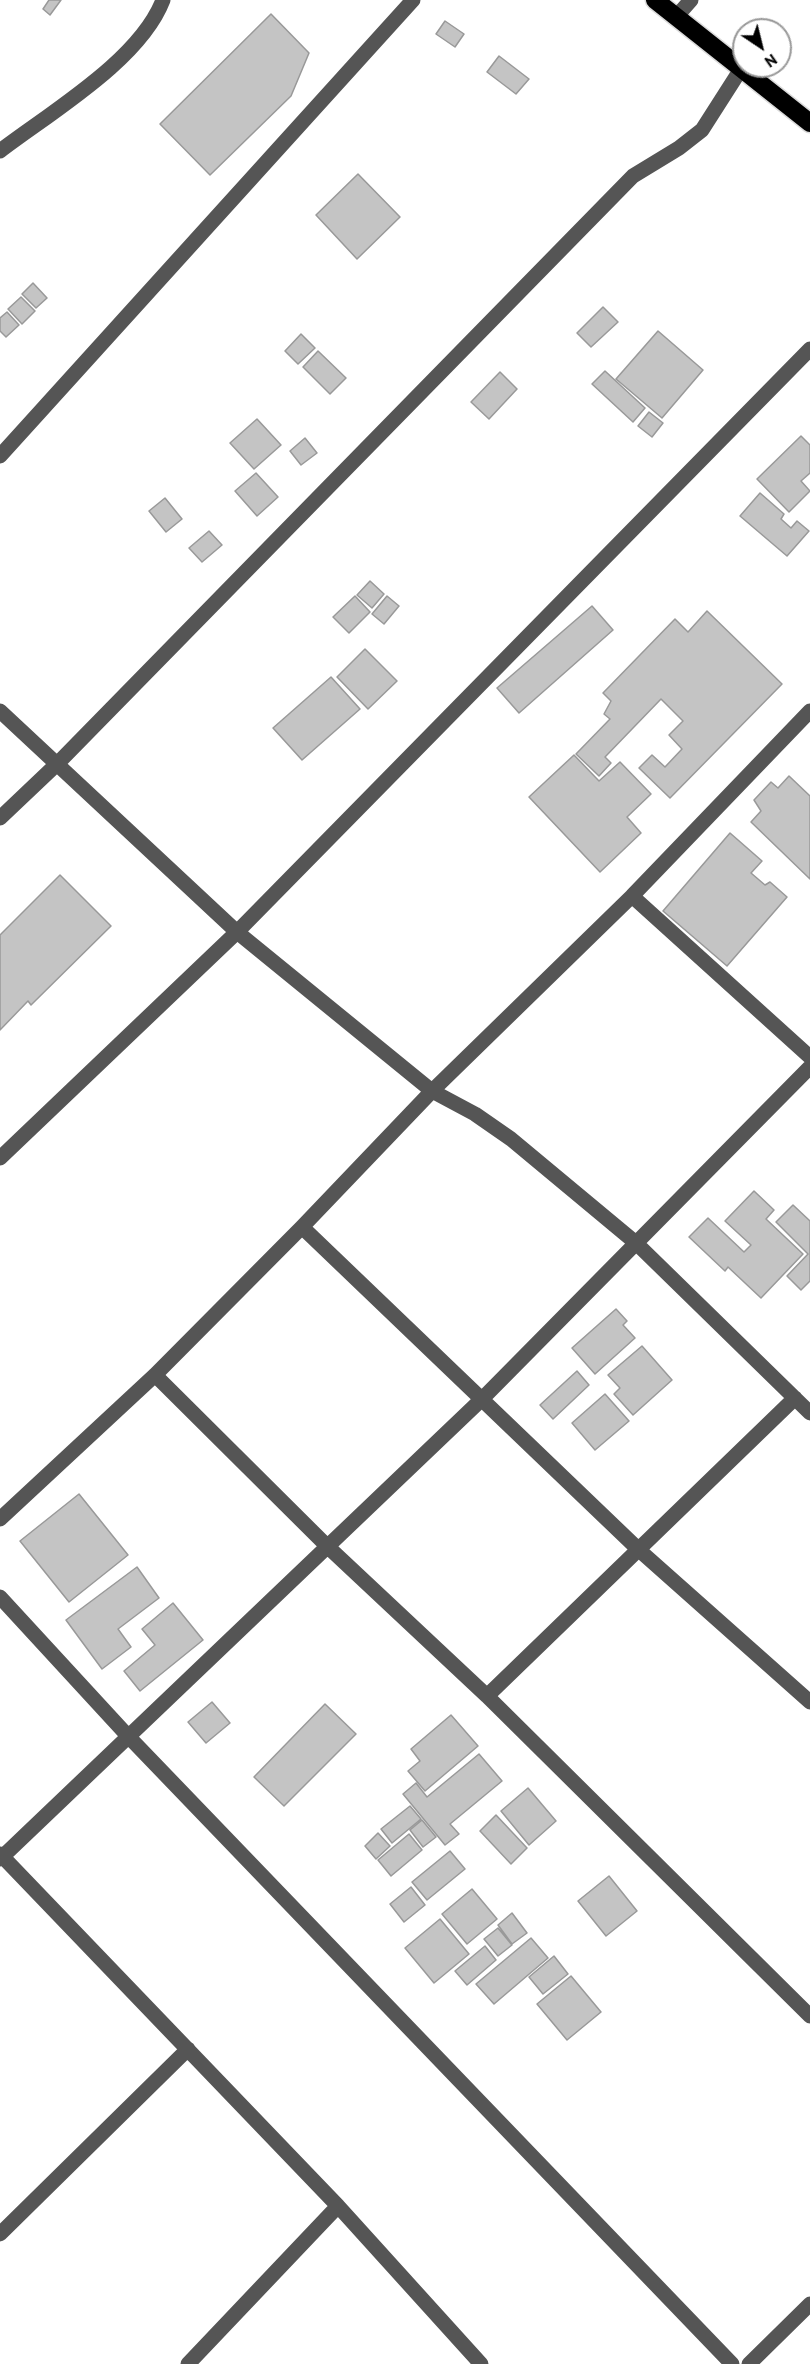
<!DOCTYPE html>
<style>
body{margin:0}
#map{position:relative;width:810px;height:2364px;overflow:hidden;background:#fff;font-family:"PT Sans",sans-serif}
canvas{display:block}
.north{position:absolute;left:732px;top:18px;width:60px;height:60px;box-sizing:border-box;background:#fff;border:2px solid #999;border-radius:50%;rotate:145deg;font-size:16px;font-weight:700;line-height:24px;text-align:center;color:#000}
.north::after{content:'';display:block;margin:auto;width:21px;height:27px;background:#000;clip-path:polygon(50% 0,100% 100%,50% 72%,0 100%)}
</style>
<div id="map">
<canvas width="810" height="2364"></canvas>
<div class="north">N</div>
</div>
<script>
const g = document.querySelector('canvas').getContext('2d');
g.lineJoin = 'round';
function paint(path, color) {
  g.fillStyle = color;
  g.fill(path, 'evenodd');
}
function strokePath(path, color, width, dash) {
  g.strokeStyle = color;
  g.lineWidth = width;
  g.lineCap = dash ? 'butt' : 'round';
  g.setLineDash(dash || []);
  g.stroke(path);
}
const building = new Path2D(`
 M 49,0 L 61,0 L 50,15 L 43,9 Z
 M 271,14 L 309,53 L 291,96 L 210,175 L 160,124 Z
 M 445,21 L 464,34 L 455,47 L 436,34 Z
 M 499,56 L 529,79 L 516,94 L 487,72 Z
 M 358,174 L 400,217 L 357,259 L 316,215 Z
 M 33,283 L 47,298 L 36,308 L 22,294 Z
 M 21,297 L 35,311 L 22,324 L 8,309 Z
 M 603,307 L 618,322 L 591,347 L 577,333 Z
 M 7,312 L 19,325 L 6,337 L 0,331 L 0,318 Z
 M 658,331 L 703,370 L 662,418 L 616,379 Z
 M 301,334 L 315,348 L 298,364 L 285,351 Z
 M 318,351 L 346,378 L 330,394 L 303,367 Z
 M 605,371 L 645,408 L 633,422 L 592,384 Z
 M 500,372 L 517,389 L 489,419 L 471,402 Z
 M 649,412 L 663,423 L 652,437 L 638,426 Z
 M 257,419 L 281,445 L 254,469 L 230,443 Z
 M 801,436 L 810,445 L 810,473 L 801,481 L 810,491 L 789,512 L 757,479 Z
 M 305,438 L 317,453 L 301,465 L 290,451 Z
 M 256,473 L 278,497 L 257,516 L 235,491 Z
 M 760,493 L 784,514 L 781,519 L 791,528 L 797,521 L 809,531 L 787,556 L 740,516 Z
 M 165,498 L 182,519 L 166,532 L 149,511 Z
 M 209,531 L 222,545 L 202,562 L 189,548 Z
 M 370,581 L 384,594 L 372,608 L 357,595 Z
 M 355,596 L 370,612 L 349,633 L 333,617 Z
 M 387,596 L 399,606 L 384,624 L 372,614 Z
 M 592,606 L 613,630 L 519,713 L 497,688 Z
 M 707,611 L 782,684 L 670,798 L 639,768 L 652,755 L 665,767 L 682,749 L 669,735 L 683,721 L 661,699 L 605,757 L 611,763 L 599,776 L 576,754 L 610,719 L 604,714 L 611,701 L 603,693 L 675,619 L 688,632 Z
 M 365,649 L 397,681 L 368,709 L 337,677 Z
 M 331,677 L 360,709 L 302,760 L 273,728 Z
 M 574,755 L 599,781 L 620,762 L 651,794 L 627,817 L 641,833 L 600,872 L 529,797 Z
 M 789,776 L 810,796 L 810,879 L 751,822 L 761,811 L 754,800 L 771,782 L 778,788 Z
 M 730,833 L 762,861 L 751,873 L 765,885 L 770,882 L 787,897 L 727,966 L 663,911 Z
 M 60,875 L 111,926 L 31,1005 L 28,1001 L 0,1030 L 0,935 Z
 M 754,1191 L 774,1210 L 766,1219 L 803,1254 L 761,1298 L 728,1267 L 725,1271 L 689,1237 L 708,1218 L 744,1252 L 751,1245 L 725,1221 Z
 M 793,1205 L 810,1221 L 810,1281 L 801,1290 L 787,1276 L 808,1254 L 776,1222 Z
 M 616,1309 L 627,1321 L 623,1325 L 635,1338 L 595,1374 L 572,1348 Z
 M 642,1346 L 672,1380 L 633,1415 L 614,1394 L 620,1388 L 608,1375 Z
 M 577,1371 L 589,1385 L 553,1419 L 540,1405 Z
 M 605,1394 L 629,1421 L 595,1450 L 572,1423 Z
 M 79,1494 L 128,1555 L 69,1602 L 20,1541 Z
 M 137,1567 L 159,1598 L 118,1629 L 131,1647 L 102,1669 L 66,1620 Z
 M 173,1603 L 203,1640 L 140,1691 L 124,1671 L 155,1645 L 142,1629 Z
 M 212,1702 L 230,1723 L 206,1743 L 188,1722 Z
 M 325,1704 L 356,1734 L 284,1806 L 254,1777 Z
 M 451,1715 L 478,1746 L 425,1791 L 408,1771 L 420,1761 L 411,1749 Z
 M 479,1754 L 502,1781 L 450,1824 L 459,1834 L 445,1845 L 403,1794 L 416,1783 L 427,1797 Z
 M 528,1788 L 556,1821 L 529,1845 L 501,1811 Z
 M 410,1806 L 421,1819 L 392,1843 L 381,1829 Z
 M 496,1815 L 527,1848 L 511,1864 L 480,1831 Z
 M 422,1820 L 436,1837 L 423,1847 L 410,1830 Z
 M 378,1833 L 390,1846 L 376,1859 L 365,1846 Z
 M 409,1834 L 422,1850 L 391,1876 L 378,1860 Z
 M 450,1851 L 465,1869 L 427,1900 L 412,1882 Z
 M 609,1876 L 637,1911 L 606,1936 L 578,1901 Z
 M 411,1887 L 425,1905 L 404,1922 L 390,1904 Z
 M 472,1889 L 497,1919 L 467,1944 L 442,1914 Z
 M 512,1913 L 527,1933 L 512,1944 L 498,1925 Z
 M 440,1919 L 469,1954 L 434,1983 L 405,1948 Z
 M 498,1928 L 512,1945 L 498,1956 L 484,1939 Z
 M 531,1938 L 548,1958 L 494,2004 L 476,1984 Z
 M 485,1946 L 496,1960 L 467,1985 L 455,1971 Z
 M 554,1956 L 568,1974 L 543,1994 L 529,1977 Z
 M 571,1976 L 601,2012 L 567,2040 L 537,2004 Z`);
paint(building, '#c4c4c4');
strokePath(building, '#999', 1.5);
const highway = new Path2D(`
 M 655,0 L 810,123`);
strokePath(highway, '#dbdbdb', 21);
strokePath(new Path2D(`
 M 676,17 L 691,0
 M 0,151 C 51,112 140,60 163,0
 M 0,456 L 413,0
 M 0,711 L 237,932 L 432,1091 L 475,1114 L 511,1139 L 636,1243 L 810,1413
 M 0,818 L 58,763 L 633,176 L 679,148 L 702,130 L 741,69
 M 632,896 L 810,1057
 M 0,1158 L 237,932 L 810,349
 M 302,1227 L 639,1550 L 810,1702
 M 155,1375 L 327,1546 L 487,1696 L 810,2016
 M 0,1519 L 155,1375 L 302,1227 L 432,1091 L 632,896 L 810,711
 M 0,1597 L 127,1735 L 732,2364
 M 487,1696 L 795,1398
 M 0,1854 L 338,2206 L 481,2364
 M 0,1859 L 483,1398 L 810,1067
 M 0,2234 L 188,2049
 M 188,2364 L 338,2206
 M 749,2364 L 810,2304`), '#555', 15);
strokePath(highway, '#000', 18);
</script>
